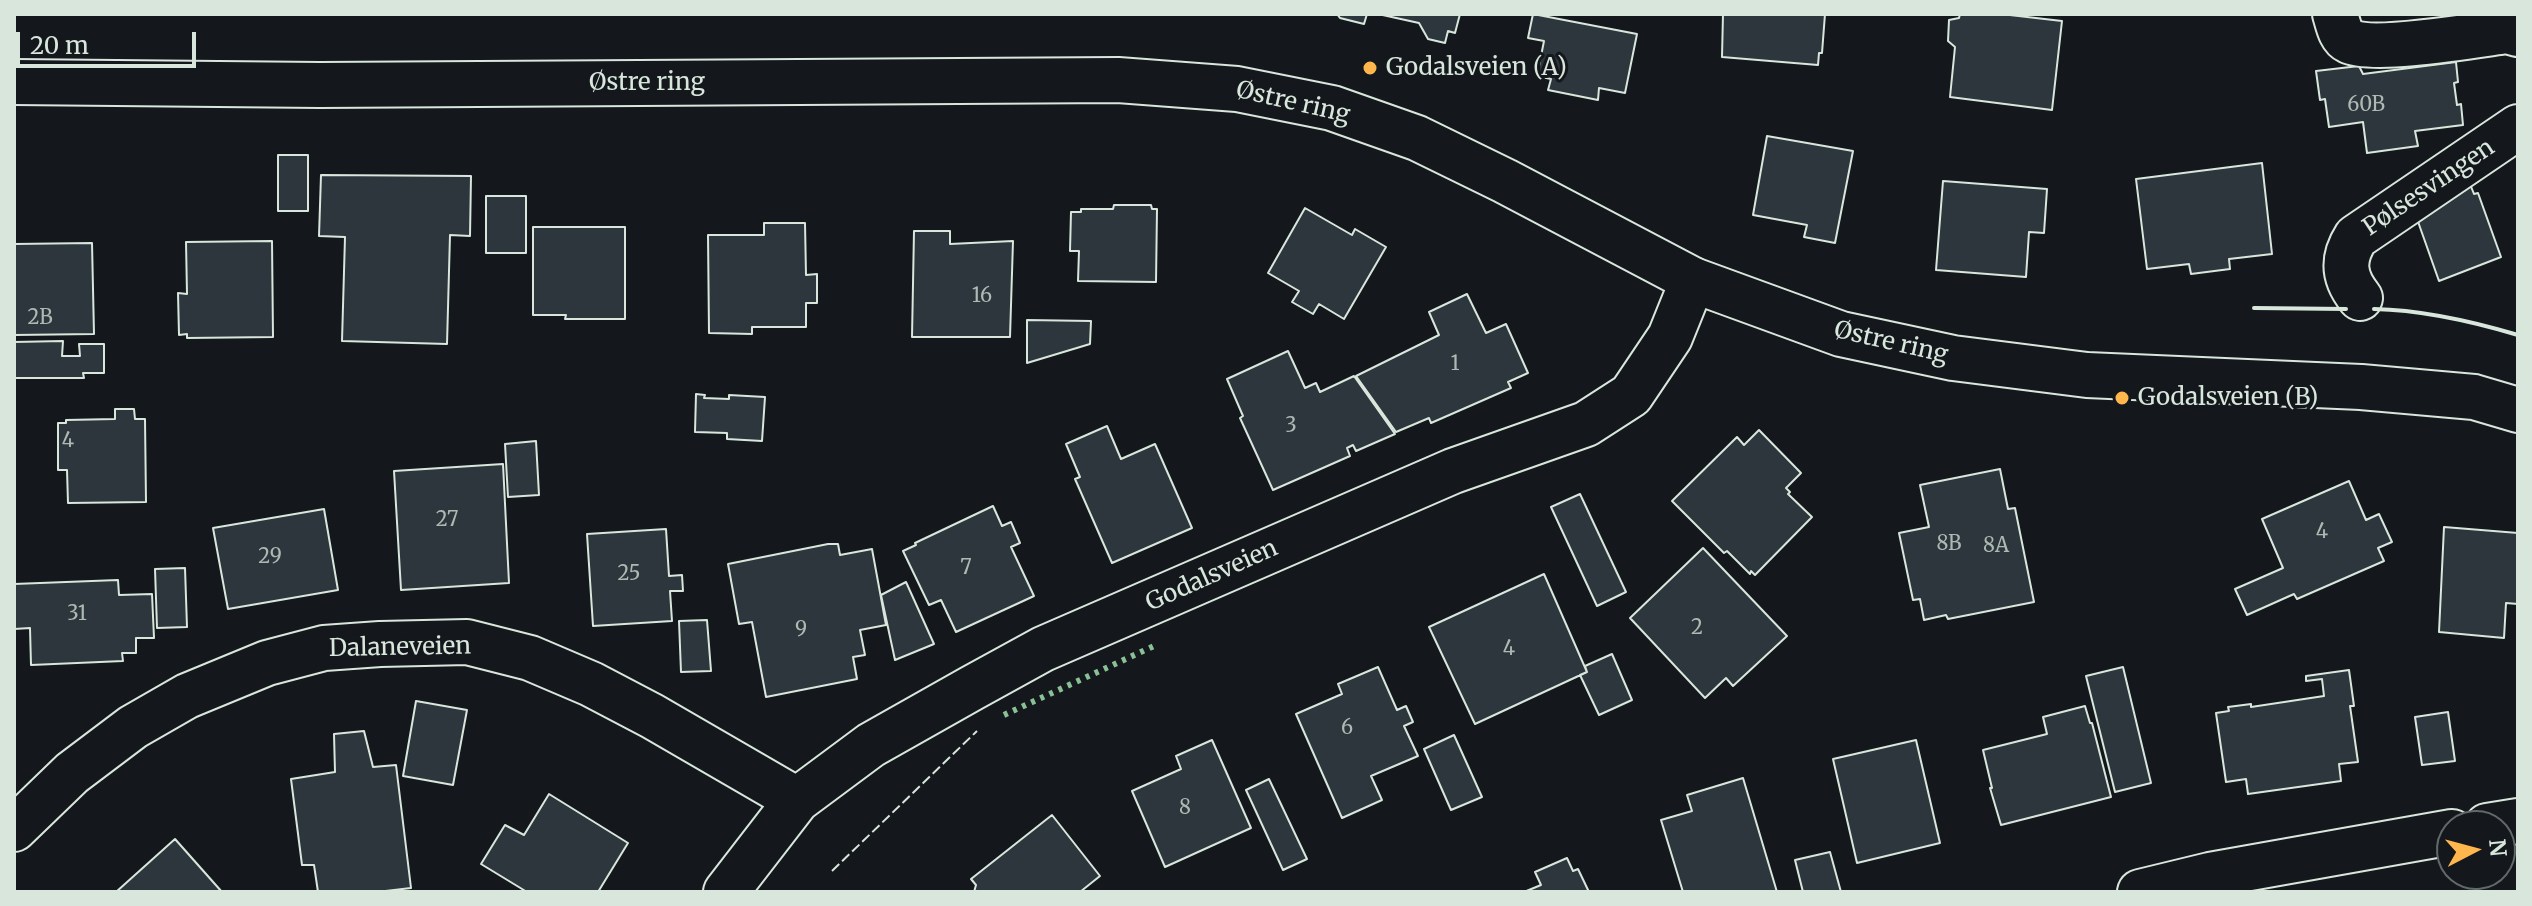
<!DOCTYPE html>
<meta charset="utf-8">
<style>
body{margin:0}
#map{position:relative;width:2532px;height:906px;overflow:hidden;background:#14181c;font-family:Merriweather,serif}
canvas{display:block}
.frame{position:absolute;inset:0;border:16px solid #d8e6dc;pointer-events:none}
.north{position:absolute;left:2436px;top:810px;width:80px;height:80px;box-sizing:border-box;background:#14181c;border:2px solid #626a69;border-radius:50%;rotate:84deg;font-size:22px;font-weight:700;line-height:32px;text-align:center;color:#d8e6dc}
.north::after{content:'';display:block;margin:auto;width:28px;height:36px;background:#ffb74d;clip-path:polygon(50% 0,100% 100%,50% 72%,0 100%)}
.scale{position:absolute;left:16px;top:32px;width:180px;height:36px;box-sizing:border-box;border:4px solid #d8e6dc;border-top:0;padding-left:10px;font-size:24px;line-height:28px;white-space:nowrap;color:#d8e6dc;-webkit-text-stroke:6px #14181c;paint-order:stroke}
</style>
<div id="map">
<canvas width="2532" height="906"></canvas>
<div class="frame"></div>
<div class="north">N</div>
<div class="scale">20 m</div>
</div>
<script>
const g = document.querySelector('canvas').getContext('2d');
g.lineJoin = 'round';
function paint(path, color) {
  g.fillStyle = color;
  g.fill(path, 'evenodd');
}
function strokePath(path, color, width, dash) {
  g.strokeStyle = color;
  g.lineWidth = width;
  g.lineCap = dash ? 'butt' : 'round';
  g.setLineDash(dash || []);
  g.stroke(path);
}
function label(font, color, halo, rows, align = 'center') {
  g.font = font + ' Merriweather,serif';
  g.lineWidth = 6;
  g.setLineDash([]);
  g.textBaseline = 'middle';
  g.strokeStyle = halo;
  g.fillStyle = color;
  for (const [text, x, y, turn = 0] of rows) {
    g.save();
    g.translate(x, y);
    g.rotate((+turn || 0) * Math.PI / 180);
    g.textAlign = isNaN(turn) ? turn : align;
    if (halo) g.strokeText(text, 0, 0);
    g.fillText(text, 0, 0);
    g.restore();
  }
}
const building = new Path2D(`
 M 1337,14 L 1367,14 L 1364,24 L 1340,18 Z
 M 1378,14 L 1460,14 L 1455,33 L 1448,31 L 1445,43 L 1428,39 L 1419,23 Z
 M 1533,14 L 1637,34 L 1625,93 L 1599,88 L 1598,100 L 1548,90 L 1551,79 L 1537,76 L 1544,41 L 1528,38 Z
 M 1723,14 L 1825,14 L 1822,53 L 1819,53 L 1818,65 L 1722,57 Z
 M 1960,14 L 2001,14 L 2062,21 L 2052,110 L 1950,97 L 1955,47 L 1948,41 L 1949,20 L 1959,18 Z
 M 2456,62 L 2458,82 L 2454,83 L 2457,105 L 2461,104 L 2463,125 L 2415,131 L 2418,146 L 2367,153 L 2363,122 L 2329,127 L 2325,99 L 2320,100 L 2316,71 L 2359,66 L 2363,74 Z
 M 1767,136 L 1853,151 L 1835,243 L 1804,237 L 1807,225 L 1753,215 Z
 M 278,155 L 308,155 L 308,211 L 278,211 Z
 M 2262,163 L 2272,254 L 2229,259 L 2230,269 L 2191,274 L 2189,264 L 2147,269 L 2136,179 Z
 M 321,175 L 471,176 L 470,236 L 450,235 L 447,344 L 342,341 L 345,237 L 319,236 Z
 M 1943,181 L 2047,189 L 2044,233 L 2029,232 L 2026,277 L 1936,270 Z
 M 2470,184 L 2474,194 L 2478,193 L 2501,257 L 2439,281 L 2416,216 Z
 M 486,196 L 526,196 L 526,253 L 486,253 Z
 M 1114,205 L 1151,205 L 1152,209 L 1157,209 L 1156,282 L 1078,281 L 1079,251 L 1070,251 L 1071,212 L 1081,212 L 1081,209 L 1113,209 Z
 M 1305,208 L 1352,235 L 1355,229 L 1386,247 L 1344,319 L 1319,304 L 1313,314 L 1292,302 L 1299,291 L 1268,273 Z
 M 764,223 L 805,223 L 806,275 L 817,274 L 817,303 L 806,303 L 806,327 L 752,327 L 752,334 L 709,333 L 708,235 L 764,235 Z
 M 533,227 L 625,227 L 625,319 L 565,319 L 566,315 L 533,315 Z
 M 914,231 L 950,231 L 950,244 L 1013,241 L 1010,337 L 912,337 Z
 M 272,241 L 273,337 L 187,338 L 187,334 L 179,335 L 178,293 L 187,294 L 186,242 Z
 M 92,243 L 94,334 L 14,335 L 14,244 Z
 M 1467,294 L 1486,333 L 1506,324 L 1528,373 L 1508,382 L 1511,388 L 1431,423 L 1429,418 L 1396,432 L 1356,376 L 1439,335 L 1429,312 Z
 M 1027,320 L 1091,321 L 1090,344 L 1027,363 Z
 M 63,341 L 62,356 L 80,356 L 79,344 L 104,344 L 104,373 L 83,373 L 84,378 L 14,378 L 14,342 Z
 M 1288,351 L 1305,388 L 1316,383 L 1320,392 L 1354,376 L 1395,434 L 1356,451 L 1353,445 L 1347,448 L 1350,456 L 1273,490 L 1240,418 L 1243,416 L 1227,379 Z
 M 696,394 L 705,395 L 704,398 L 729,399 L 729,395 L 765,397 L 762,441 L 727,439 L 727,433 L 695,432 Z
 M 115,409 L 134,409 L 135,419 L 145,419 L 146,502 L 68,503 L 67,470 L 58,470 L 58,423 L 66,423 L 66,420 L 115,419 Z
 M 1107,426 L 1121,459 L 1155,444 L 1192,528 L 1112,563 L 1075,479 L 1080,477 L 1066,444 Z
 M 1759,430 L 1801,473 L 1786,488 L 1790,492 L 1788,494 L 1812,517 L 1755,575 L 1751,571 L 1750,574 L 1727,551 L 1724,553 L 1672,501 L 1737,437 L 1744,445 Z
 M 536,441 L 539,495 L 508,497 L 505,444 Z
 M 503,464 L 509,583 L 401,590 L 394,471 Z
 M 2000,469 L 2008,509 L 2015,508 L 2034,602 L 1948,619 L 1946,615 L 1924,620 L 1920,599 L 1913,600 L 1899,533 L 1929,527 L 1920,485 Z
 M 2349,481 L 2366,520 L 2379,514 L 2392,542 L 2378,548 L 2384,561 L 2297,599 L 2294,594 L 2247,615 L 2235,589 L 2283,568 L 2262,519 Z
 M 1580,494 L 1626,592 L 1597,606 L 1551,507 Z
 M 993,506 L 1002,526 L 1011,522 L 1020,543 L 1011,547 L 1034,596 L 956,632 L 941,600 L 929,605 L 903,551 L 916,545 L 915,543 Z
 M 324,509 L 338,590 L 228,609 L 213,528 Z
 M 2444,527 L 2518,533 L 2518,604 L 2506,603 L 2504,638 L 2439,632 Z
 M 666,529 L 669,576 L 682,575 L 683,591 L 670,591 L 672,621 L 593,626 L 587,534 Z
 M 828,544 L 838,544 L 840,555 L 872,549 L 886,625 L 860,630 L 865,655 L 853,657 L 857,679 L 766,697 L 752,622 L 739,624 L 728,564 Z
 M 1703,548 L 1787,636 L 1733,686 L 1726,678 L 1705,698 L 1630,618 Z
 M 185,568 L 187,627 L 157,628 L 155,569 Z
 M 1544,574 L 1587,672 L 1475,724 L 1429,627 Z
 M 118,580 L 119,595 L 152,594 L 154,638 L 136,638 L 136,653 L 122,653 L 123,661 L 31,665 L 30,628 L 14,629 L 14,584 Z
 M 906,582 L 934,644 L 895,660 L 881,595 Z
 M 707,620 L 711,671 L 681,672 L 679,621 Z
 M 1612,654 L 1632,700 L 1599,715 L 1580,675 L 1587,672 L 1585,666 Z
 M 1378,667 L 1397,710 L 1406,706 L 1413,722 L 1404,726 L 1418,756 L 1371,776 L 1382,800 L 1342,818 L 1296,714 L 1342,694 L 1338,684 Z
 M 2123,667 L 2151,783 L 2115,792 L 2086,676 Z
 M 2349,670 L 2354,706 L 2350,706 L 2358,762 L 2339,764 L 2341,781 L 2248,794 L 2246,779 L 2226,782 L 2216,713 L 2229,711 L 2228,707 L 2251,704 L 2251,707 L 2324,696 L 2322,679 L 2306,681 L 2306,676 Z
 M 416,701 L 467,710 L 453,785 L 403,776 Z
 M 2085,706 L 2090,723 L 2092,723 L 2111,797 L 2001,825 L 1990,788 L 1992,788 L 1983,750 L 2047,734 L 2043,717 Z
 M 2448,712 L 2455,761 L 2422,765 L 2415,717 Z
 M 364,731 L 373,767 L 396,765 L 411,888 L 377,892 L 318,892 L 314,865 L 302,865 L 291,779 L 335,772 L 334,734 Z
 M 1454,735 L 1482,797 L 1451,810 L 1424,749 Z
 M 1212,740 L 1251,828 L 1165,867 L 1132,791 L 1181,769 L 1176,756 Z
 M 1916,740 L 1940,843 L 1857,863 L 1833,759 Z
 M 1743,778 L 1777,892 L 1683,892 L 1661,820 L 1692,811 L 1687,795 Z
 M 1269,779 L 1307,859 L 1283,870 L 1246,790 Z
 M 549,794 L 628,843 L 598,892 L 527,892 L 481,864 L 505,825 L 524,835 Z
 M 1052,815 L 1100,876 L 1080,892 L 974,892 L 976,885 L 971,879 Z
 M 175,839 L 222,892 L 116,892 Z
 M 1830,852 L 1841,892 L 1803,892 L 1795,860 Z
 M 1567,858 L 1573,871 L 1578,869 L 1589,892 L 1524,892 L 1541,885 L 1535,872 Z`);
paint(building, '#2c363c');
strokePath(building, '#d8e6dc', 2);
const minor = new Path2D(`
 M 2335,14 C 2338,23 2340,37 2349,41 C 2373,53 2477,35 2507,31 L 2518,34
 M 2360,298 C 2343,277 2342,259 2356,237 L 2518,127
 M 2487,826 L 2518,821
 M 14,829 L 72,773 L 133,727 L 187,696 L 267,663 L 324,648 L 380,644 L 467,642 L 530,658 L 591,684 L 652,716 L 797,800
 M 726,892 L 797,800 L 871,745 L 972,688 L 1043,649 L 1453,471 L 1586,424 L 1631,395 L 1670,337 L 1693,280
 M 2140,892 L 2210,875 L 2452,832`);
const tertiary = new Path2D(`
 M 14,82 L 320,85 L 1118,80 L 1237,89 L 1332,108 L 1417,138 L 1505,181 L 1693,280 L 1841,334 L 1953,358 L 2087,375 L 2361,387 L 2474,397 L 2518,410`);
strokePath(minor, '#d8e6dc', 48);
strokePath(tertiary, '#d8e6dc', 48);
strokePath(minor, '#14181c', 44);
strokePath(tertiary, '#14181c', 44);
strokePath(new Path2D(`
 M 1004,715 L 1154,646`), '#8ac095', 6, [4, 6]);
strokePath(new Path2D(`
 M 832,871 L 977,731`), '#d8e6dc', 2, [10, 4]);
strokePath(new Path2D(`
 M 2254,308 L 2346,309
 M 2374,309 C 2423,310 2471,321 2518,335`), '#d8e6dc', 4);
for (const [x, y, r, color] of [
 [1370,68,8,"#ffb74d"],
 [2122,398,8,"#ffb74d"]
]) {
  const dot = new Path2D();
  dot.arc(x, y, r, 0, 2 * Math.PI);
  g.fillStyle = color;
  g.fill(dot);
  strokePath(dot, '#14181c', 3);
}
label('20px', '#adbab4', null, [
 ["60B",2366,105],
 ["16",982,296],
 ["2B",40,318],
 ["1",1455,364],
 ["3",1291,426],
 ["4",68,441],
 ["27",447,520],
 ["4",2322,532],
 ["8B",1949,544],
 ["8A",1996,546],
 ["29",270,557],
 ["7",966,568],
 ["25",629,574],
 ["31",77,614],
 ["2",1697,628],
 ["9",801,630],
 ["4",1509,649],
 ["6",1347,728],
 ["8",1185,808]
]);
label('24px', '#d8e6dc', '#14181c', [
 ["Godalsveien (A)",1386,68],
 ["Godalsveien (B)",2138,398]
], 'left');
label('24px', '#d8e6dc', '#14181c', [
 ["Østre ring",647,83],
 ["Østre ring",1293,103,13],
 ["Pølsesvingen",2429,188,-34],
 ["Østre ring",1891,343,13],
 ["Godalsveien",1212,576,-24],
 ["Dalaneveien",400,648,-1]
]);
</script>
